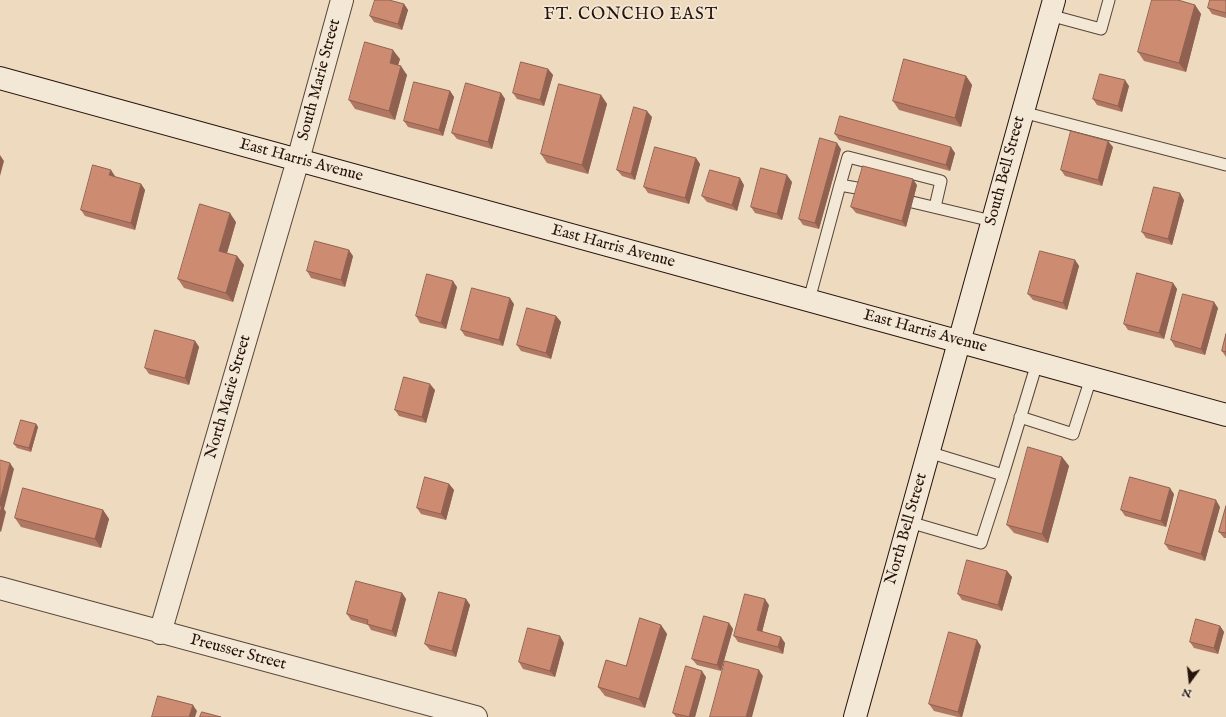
<!DOCTYPE html>
<style>
body{margin:0}
#map{position:relative;width:1226px;height:717px;overflow:hidden;background:#eddabf;font-family:"IM FELL English",serif}
canvas{display:block}
.north{position:absolute;left:1170px;top:661px;width:40px;height:40px;-webkit-text-stroke:3px #f3e7d5;paint-order:stroke;rotate:195deg;font-size:11px;font-weight:700;line-height:16px;text-align:center;color:#25130c}
.north::after{content:'';display:block;margin:auto;width:14px;height:18px;background:#25130c;clip-path:polygon(50% 0,100% 100%,50% 72%,0 100%)}
</style>
<div id="map">
<canvas width="1226" height="717"></canvas>
<div class="north">N</div>
</div>
<script>
const g = document.querySelector('canvas').getContext('2d');
g.lineJoin = 'round';
function strokePath(path, color, width, dash) {
  g.strokeStyle = color;
  g.lineWidth = width;
  g.lineCap = dash ? 'butt' : 'round';
  g.setLineDash(dash || []);
  g.stroke(path);
}
function paint(path, color) {
  g.fillStyle = color;
  g.fill(path, 'evenodd');
}
function label(font, color, halo, rows, align = 'center') {
  g.font = font + ' "IM FELL English",serif';
  g.lineWidth = 3.5;
  g.setLineDash([]);
  g.textBaseline = 'middle';
  g.strokeStyle = halo;
  g.fillStyle = color;
  for (const [text, x, y, turn = 0] of rows) {
    g.save();
    g.translate(x, y);
    g.rotate((+turn || 0) * Math.PI / 180);
    g.textAlign = isNaN(turn) ? turn : align;
    if (halo) g.strokeText(text, 0, 0);
    g.fillText(text, 0, 0);
    g.restore();
  }
}
const lane = new Path2D(`
 M 1049,15 L 1101,29 L 1109,0
 M 1022,112 L 1226,165
 M 840,185 L 848,157 L 941,181 L 935,207
 M 912,202 L 992,221
 M 809,300 L 840,185 L 862,189
 M 1020,417 L 1073,434 L 1091,378
 M 928,452 L 1003,475 L 1037,363
 M 909,522 L 981,543 L 1003,475`);
const street = new Path2D(`
 M 0,588 L 476,717
 M 160,633 L 298,160 L 342,0`);
const secondary = new Path2D(`
 M 0,78 L 1226,415
 M 855,717 L 1054,0`);
strokePath(lane, '#574539', 13);
strokePath(street, '#574539', 24);
strokePath(secondary, '#25130c', 24);
strokePath(lane, '#f3e7d5', 11);
strokePath(street, '#f3e7d5', 22);
strokePath(secondary, '#f3e7d5', 22);
paint(new Path2D(`
 M 1226,0 L 1226,18 L 1212,14 L 1208,8 Z
 M 404,4 L 408,10 L 402,30 L 374,22 L 370,16 Z
 M 1195,5 L 1201,14 L 1186,72 L 1144,61 L 1138,52 Z
 M 400,59 L 398,65 L 407,75 L 395,120 L 355,109 L 349,100 Z
 M 548,69 L 553,75 L 544,106 L 517,99 L 513,93 Z
 M 966,76 L 972,85 L 961,127 L 899,110 L 893,101 Z
 M 1129,86 L 1122,112 L 1097,105 L 1093,99 Z
 M 450,91 L 454,97 L 443,136 L 408,127 L 404,121 Z
 M 501,93 L 505,99 L 492,149 L 457,139 L 452,133 Z
 M 601,95 L 607,104 L 588,174 L 547,163 L 541,154 Z
 M 652,117 L 635,180 L 622,176 L 617,170 Z
 M 835,134 L 955,153 L 950,171 L 839,140 Z
 M 1113,147 L 1102,186 L 1065,176 L 1061,170 Z
 M 841,149 L 819,229 L 803,225 L 799,219 Z
 M 696,158 L 700,164 L 689,204 L 648,193 L 644,187 Z
 M 115,176 L 115,177 L 141,184 L 145,190 L 135,230 L 85,216 L 81,210 Z
 M 792,182 L 782,220 L 755,213 L 751,207 Z
 M 744,185 L 737,211 L 707,202 L 702,196 Z
 M 917,185 L 906,227 L 856,213 L 851,207 Z
 M 1184,200 L 1172,245 L 1146,238 L 1142,232 Z
 M 236,222 L 227,253 L 237,256 L 244,265 L 233,302 L 184,288 L 178,279 Z
 M 353,256 L 345,287 L 311,278 L 307,271 Z
 M 1075,260 L 1079,266 L 1067,310 L 1033,300 L 1028,294 Z
 M 1173,283 L 1177,289 L 1164,339 L 1128,330 L 1124,324 Z
 M 457,287 L 446,329 L 420,323 L 416,316 Z
 M 514,304 L 503,346 L 465,336 L 461,330 Z
 M 1218,308 L 1205,355 L 1175,347 L 1171,340 Z
 M 556,316 L 561,322 L 551,359 L 521,351 L 517,345 Z
 M 1226,334 L 1226,357 L 1222,351 Z
 M 195,341 L 199,347 L 189,385 L 149,374 L 145,368 Z
 M 435,390 L 426,423 L 399,416 L 395,410 Z
 M 36,424 L 38,427 L 31,452 L 17,448 L 14,444 Z
 M 1062,457 L 1069,466 L 1048,543 L 1014,533 L 1007,525 Z
 M 449,484 L 454,490 L 446,520 L 421,514 L 417,508 Z
 M 1174,494 L 1166,527 L 1125,516 L 1121,510 Z
 M 1226,506 L 1226,538 L 1224,538 L 1219,532 Z
 M 1220,507 L 1205,561 L 1169,550 L 1165,544 Z
 M 103,510 L 109,519 L 101,548 L 21,527 L 15,518 Z
 M 1007,571 L 1012,577 L 1002,611 L 962,600 L 958,594 Z
 M 402,593 L 406,599 L 396,637 L 371,630 L 368,625 L 351,620 L 347,614 Z
 M 466,599 L 470,605 L 456,657 L 430,650 L 425,644 Z
 M 769,605 L 762,632 L 785,643 L 783,654 L 738,642 L 734,636 Z
 M 729,623 L 733,629 L 721,671 L 697,665 L 692,659 Z
 M 661,625 L 667,634 L 645,708 L 605,696 L 598,687 L 626,666 Z
 M 1220,626 L 1224,632 L 1218,654 L 1194,648 L 1190,642 Z
 M 564,643 L 555,677 L 523,669 L 519,662 Z
 M 981,646 L 962,717 L 958,717 L 934,711 L 929,704 Z
 M 706,677 L 695,717 L 676,717 L 673,713 Z`), '#b07862');
paint(new Path2D(`
 M 404,4 L 408,10 L 402,30 L 398,24 Z
 M 1195,5 L 1201,14 L 1186,72 L 1179,63 Z
 M 393,50 L 400,59 L 396,72 L 390,63 Z
 M 401,66 L 407,75 L 395,120 L 389,111 Z
 M 548,69 L 553,75 L 544,106 L 540,100 Z
 M 966,76 L 972,85 L 961,127 L 955,118 Z
 M 1125,80 L 1129,86 L 1122,112 L 1118,106 Z
 M 450,91 L 454,97 L 443,136 L 439,130 Z
 M 501,93 L 505,99 L 492,149 L 488,142 Z
 M 601,95 L 607,104 L 588,174 L 582,165 Z
 M 647,111 L 652,117 L 635,180 L 631,174 Z
 M 1108,141 L 1113,147 L 1102,186 L 1098,180 Z
 M 837,143 L 841,149 L 819,229 L 815,223 Z
 M 951,147 L 955,153 L 950,171 L 946,165 Z
 M 0,155 L 4,161 L 0,176 Z
 M 696,158 L 700,164 L 689,204 L 685,198 Z
 M 111,170 L 115,176 L 113,182 L 109,175 Z
 M 787,175 L 792,182 L 782,220 L 777,214 Z
 M 740,178 L 744,185 L 737,211 L 732,205 Z
 M 913,179 L 917,185 L 906,227 L 902,221 Z
 M 141,184 L 145,190 L 135,230 L 131,223 Z
 M 1180,193 L 1184,200 L 1172,245 L 1168,239 Z
 M 230,213 L 236,222 L 225,260 L 219,251 Z
 M 349,250 L 353,256 L 345,287 L 341,280 Z
 M 237,256 L 244,265 L 233,302 L 226,293 Z
 M 1075,260 L 1079,266 L 1067,310 L 1063,303 Z
 M 453,281 L 457,287 L 446,329 L 441,323 Z
 M 1173,283 L 1177,289 L 1164,339 L 1159,333 Z
 M 510,298 L 514,304 L 503,346 L 499,340 Z
 M 1214,302 L 1218,308 L 1205,355 L 1201,349 Z
 M 556,316 L 561,322 L 551,359 L 546,353 Z
 M 195,341 L 199,347 L 189,385 L 185,378 Z
 M 430,384 L 435,390 L 426,423 L 422,417 Z
 M 36,424 L 38,427 L 31,452 L 29,448 Z
 M 1062,457 L 1069,466 L 1048,543 L 1042,534 Z
 M 10,463 L 14,469 L 4,509 L 6,512 L 1,532 L 0,531 L 0,501 Z
 M 449,484 L 454,490 L 446,520 L 441,514 Z
 M 1170,488 L 1174,494 L 1166,527 L 1161,521 Z
 M 1216,500 L 1220,507 L 1205,561 L 1201,554 Z
 M 103,510 L 109,519 L 101,548 L 95,539 Z
 M 1007,571 L 1012,577 L 1002,611 L 998,605 Z
 M 402,593 L 406,599 L 396,637 L 392,631 Z
 M 466,599 L 470,605 L 456,657 L 452,651 Z
 M 765,599 L 769,605 L 761,636 L 757,630 Z
 M 729,623 L 733,629 L 721,671 L 717,665 Z
 M 661,625 L 667,634 L 645,708 L 639,699 Z
 M 1220,626 L 1224,632 L 1218,654 L 1214,648 Z
 M 560,636 L 564,643 L 555,677 L 550,671 Z
 M 781,637 L 785,643 L 783,654 L 778,647 Z
 M 977,640 L 981,646 L 962,717 L 961,717 L 958,712 Z
 M 759,670 L 763,676 L 752,717 L 746,717 Z
 M 702,671 L 706,677 L 695,717 L 689,717 Z
 M 193,705 L 197,711 L 195,717 L 189,717 Z`), '#906150');
const building = new Path2D(`
 M 375,0 L 389,0 L 404,4 L 398,24 L 370,16 Z
 M 1152,0 L 1178,0 L 1195,5 L 1179,63 L 1138,52 Z
 M 1210,0 L 1226,0 L 1226,13 L 1208,8 Z
 M 365,42 L 393,50 L 390,63 L 401,66 L 389,111 L 349,100 Z
 M 904,59 L 966,76 L 955,118 L 893,101 Z
 M 521,62 L 548,69 L 540,100 L 513,93 Z
 M 1100,74 L 1125,80 L 1118,106 L 1093,99 Z
 M 414,82 L 450,91 L 439,130 L 404,121 Z
 M 466,83 L 501,93 L 488,142 L 452,133 Z
 M 559,84 L 601,95 L 582,165 L 541,154 Z
 M 634,107 L 647,111 L 631,174 L 617,170 Z
 M 840,116 L 951,147 L 946,165 L 835,134 Z
 M 1071,131 L 1108,141 L 1098,180 L 1061,170 Z
 M 820,138 L 837,143 L 815,223 L 799,219 Z
 M 655,147 L 696,158 L 685,198 L 644,187 Z
 M 93,165 L 111,170 L 109,175 L 141,184 L 131,223 L 81,210 Z
 M 863,166 L 913,179 L 902,221 L 851,207 Z
 M 761,168 L 787,175 L 777,214 L 751,207 Z
 M 710,170 L 740,178 L 732,205 L 702,196 Z
 M 1154,187 L 1180,193 L 1168,239 L 1142,232 Z
 M 200,204 L 230,213 L 219,251 L 237,256 L 226,293 L 178,279 Z
 M 315,241 L 349,250 L 341,280 L 307,271 Z
 M 1040,251 L 1075,260 L 1063,303 L 1028,294 Z
 M 1137,273 L 1173,283 L 1159,333 L 1124,324 Z
 M 427,274 L 453,281 L 441,323 L 416,316 Z
 M 472,288 L 510,298 L 499,340 L 461,330 Z
 M 1183,294 L 1214,302 L 1201,349 L 1171,340 Z
 M 527,308 L 556,316 L 546,353 L 517,345 Z
 M 155,330 L 195,341 L 185,378 L 145,368 Z
 M 1226,334 L 1226,352 L 1222,351 Z
 M 404,377 L 430,384 L 422,417 L 395,410 Z
 M 21,420 L 36,424 L 29,448 L 14,444 Z
 M 1028,447 L 1062,457 L 1042,534 L 1007,525 Z
 M 0,460 L 10,463 L 0,501 Z
 M 425,477 L 449,484 L 441,514 L 417,508 Z
 M 1130,477 L 1170,488 L 1161,521 L 1121,510 Z
 M 23,488 L 103,510 L 95,539 L 15,518 Z
 M 1180,490 L 1216,500 L 1201,554 L 1165,544 Z
 M 0,506 L 2,506 L 0,513 Z
 M 1226,506 L 1226,533 L 1219,532 Z
 M 967,560 L 1007,571 L 998,605 L 958,594 Z
 M 356,581 L 402,593 L 392,631 L 367,624 L 368,620 L 347,614 Z
 M 439,592 L 466,599 L 452,651 L 425,644 Z
 M 745,594 L 765,599 L 757,630 L 781,637 L 778,647 L 734,636 Z
 M 704,616 L 729,623 L 717,665 L 692,659 Z
 M 640,618 L 661,625 L 639,699 L 598,687 L 606,660 L 626,666 Z
 M 1196,619 L 1220,626 L 1214,648 L 1190,642 Z
 M 528,628 L 560,636 L 550,671 L 519,662 Z
 M 949,632 L 977,640 L 958,712 L 929,704 Z
 M 725,661 L 759,670 L 746,717 L 710,717 Z
 M 686,666 L 702,671 L 689,717 L 673,713 Z
 M 158,696 L 193,705 L 189,717 L 152,717 Z
 M 202,712 L 221,717 L 200,717 Z`);
paint(building, '#cd8b72');
strokePath(building, '#906150', 1);
label('16px', '#25130c', '#f3e7d5', [
 ["South Marie Street",320,80,-75],
 ["East Harris Avenue",301,161,15],
 ["South Bell Street",1006,171,-75],
 ["East Harris Avenue",613,247,15],
 ["East Harris Avenue",925,332,15],
 ["North Marie Street",229,397,-74],
 ["North Bell Street",907,529,-74],
 ["Preusser Street",238,653,15]
]);
g.letterSpacing = '1px';
label('17px', '#25130c', '#f3e7d5', [
 ["FT. CONCHO EAST",631,16]
]);
g.letterSpacing = '0px';
</script>
